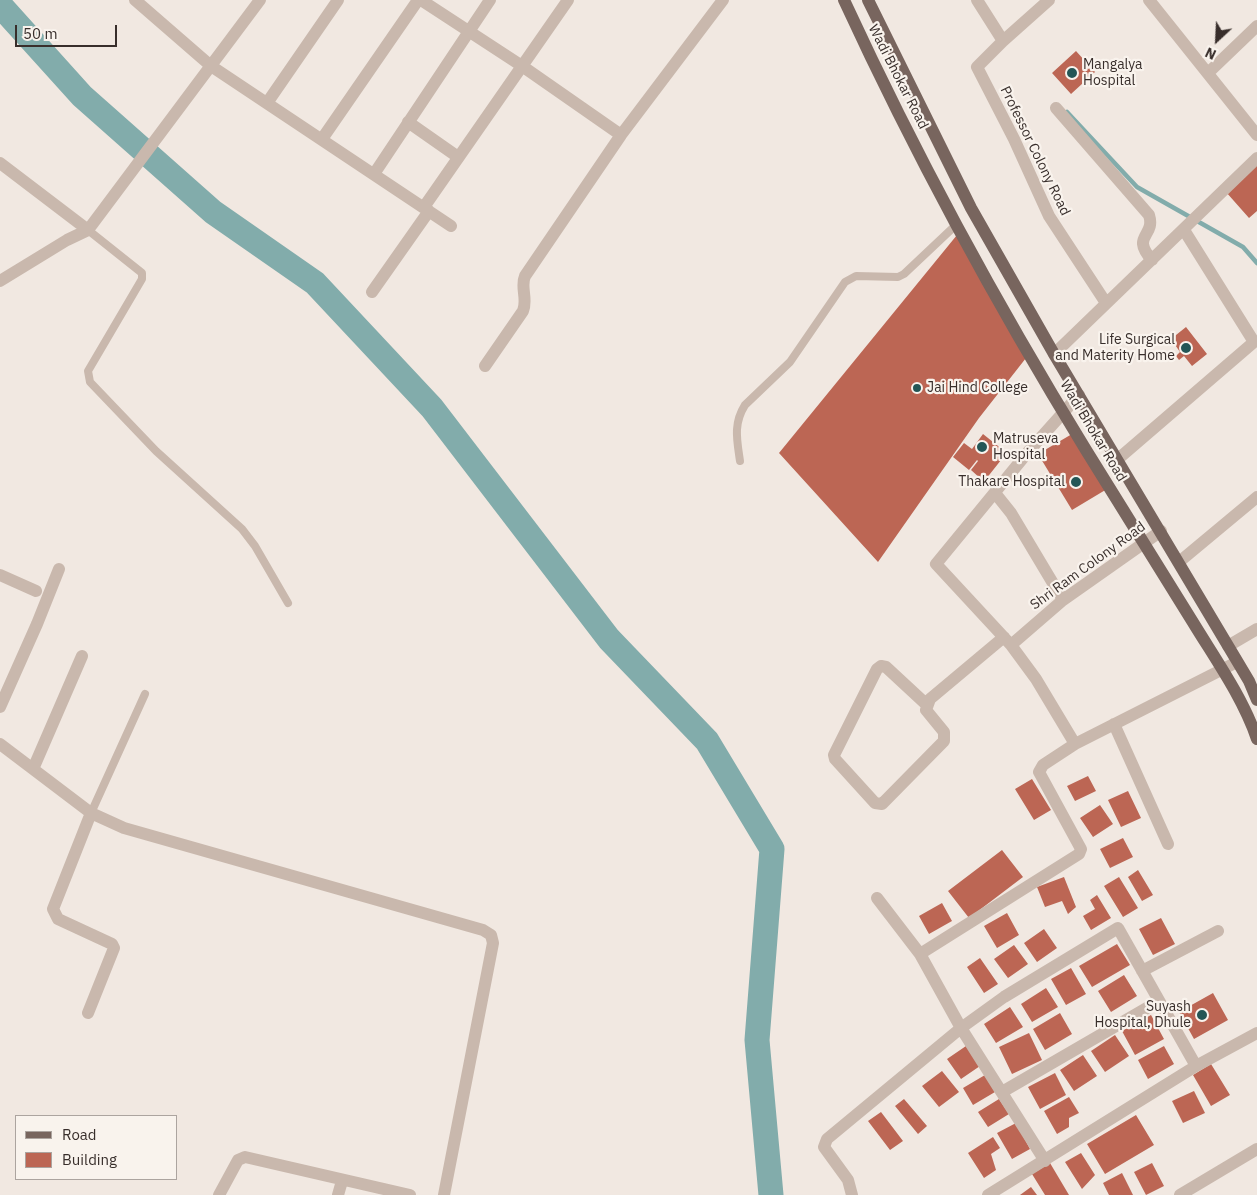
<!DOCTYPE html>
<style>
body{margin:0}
#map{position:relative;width:1257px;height:1195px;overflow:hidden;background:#f1e8e1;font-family:"IBM Plex Sans",sans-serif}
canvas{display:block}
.legend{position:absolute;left:15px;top:1115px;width:162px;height:65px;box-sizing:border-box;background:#f9f3ed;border:1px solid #aca49f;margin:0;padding:6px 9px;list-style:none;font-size:15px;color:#382e2b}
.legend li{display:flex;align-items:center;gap:10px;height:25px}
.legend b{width:25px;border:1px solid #aca49f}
.north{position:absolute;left:1192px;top:15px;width:50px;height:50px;-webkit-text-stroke:4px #f9f3ed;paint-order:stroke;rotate:205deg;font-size:14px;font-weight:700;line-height:20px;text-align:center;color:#382e2b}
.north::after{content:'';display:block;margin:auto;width:18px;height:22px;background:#382e2b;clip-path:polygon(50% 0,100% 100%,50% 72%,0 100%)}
.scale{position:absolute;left:15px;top:25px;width:102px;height:22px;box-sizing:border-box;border:2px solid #382e2b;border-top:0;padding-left:6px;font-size:15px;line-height:18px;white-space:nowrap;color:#382e2b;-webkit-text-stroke:4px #f9f3ed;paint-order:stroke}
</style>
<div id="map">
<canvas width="1257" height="1195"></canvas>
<ul class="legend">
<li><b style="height:6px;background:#78655e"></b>Road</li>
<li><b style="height:14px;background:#bc6654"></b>Building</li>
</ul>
<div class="north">N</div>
<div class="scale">50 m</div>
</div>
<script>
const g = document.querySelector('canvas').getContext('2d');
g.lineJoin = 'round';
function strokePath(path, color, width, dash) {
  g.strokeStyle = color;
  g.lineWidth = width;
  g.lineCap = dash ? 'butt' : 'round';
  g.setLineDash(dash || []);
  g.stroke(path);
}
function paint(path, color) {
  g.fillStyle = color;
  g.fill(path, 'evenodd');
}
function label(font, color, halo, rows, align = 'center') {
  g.font = font + ' "IBM Plex Sans",sans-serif';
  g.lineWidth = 4.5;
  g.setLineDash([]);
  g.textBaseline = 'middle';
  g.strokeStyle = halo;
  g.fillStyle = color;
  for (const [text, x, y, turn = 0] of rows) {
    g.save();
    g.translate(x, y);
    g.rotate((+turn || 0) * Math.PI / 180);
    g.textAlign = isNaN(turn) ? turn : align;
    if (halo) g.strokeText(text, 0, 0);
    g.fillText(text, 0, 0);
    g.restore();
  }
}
strokePath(new Path2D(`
 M 1067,112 L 1137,187 L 1243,247 L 1257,263`), '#82acab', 4.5);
strokePath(new Path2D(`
 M 0,5 L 82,96 L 213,212 L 315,283 L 432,408 L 609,639 L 707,741 L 772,849 L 757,1040 L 771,1195`), '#82acab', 25);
paint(new Path2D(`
 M 1076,51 L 1095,72 L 1071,94 L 1052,73 Z
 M 1257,164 L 1257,211 L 1249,218 L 1226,192 Z
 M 957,235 L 1026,358 L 979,418 L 878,562 L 779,453 Z
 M 1186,327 L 1207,354 L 1192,366 L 1184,356 L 1179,360 L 1176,356 L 1180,352 L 1171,339 Z
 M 983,434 L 1003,450 L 1001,452 L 1005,455 L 986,479 L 983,476 L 981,479 L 971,470 L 978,461 L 977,460 L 969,470 L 953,457 L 964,443 L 972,449 Z
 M 1072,434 L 1107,489 L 1072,510 L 1038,454 Z
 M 1088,776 L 1096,791 L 1075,801 L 1067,786 Z
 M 1032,779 L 1051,810 L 1034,820 L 1015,789 Z
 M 1128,791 L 1141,818 L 1121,827 L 1108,800 Z
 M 1100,805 L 1113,824 L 1093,837 L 1080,818 Z
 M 1123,838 L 1133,857 L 1110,868 L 1100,849 Z
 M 1002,850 L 1023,877 L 969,918 L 948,891 Z
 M 1138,870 L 1153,895 L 1142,901 L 1128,877 Z
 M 1064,877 L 1076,907 L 1068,914 L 1062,901 L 1045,907 L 1037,887 Z
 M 1119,877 L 1138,908 L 1123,917 L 1104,886 Z
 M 1097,895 L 1111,918 L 1091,930 L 1083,916 L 1095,909 L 1090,900 Z
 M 942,903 L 952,921 L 929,934 L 919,916 Z
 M 1007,913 L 1019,935 L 997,948 L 984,926 Z
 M 1161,918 L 1175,944 L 1153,955 L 1139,929 Z
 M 1044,929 L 1057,948 L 1037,962 L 1024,943 Z
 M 1117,944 L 1130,965 L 1092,987 L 1079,966 Z
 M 1014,945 L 1028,964 L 1008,978 L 994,959 Z
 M 980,958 L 998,984 L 984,993 L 967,967 Z
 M 1071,968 L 1086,994 L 1066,1005 L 1051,979 Z
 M 1124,975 L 1137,996 L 1111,1012 L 1098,991 Z
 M 1046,988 L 1058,1007 L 1032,1022 L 1021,1004 Z
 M 1213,993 L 1228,1020 L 1194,1039 L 1179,1012 Z
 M 1010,1007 L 1023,1027 L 996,1043 L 984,1024 Z
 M 1060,1013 L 1072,1034 L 1045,1050 L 1033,1029 Z
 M 1151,1015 L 1164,1039 L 1135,1055 L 1122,1031 Z
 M 1029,1033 L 1042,1060 L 1012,1074 L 999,1047 Z
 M 1115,1035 L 1129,1056 L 1105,1072 L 1091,1051 Z
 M 966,1046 L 980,1066 L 961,1079 L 947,1059 Z
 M 1164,1046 L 1174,1064 L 1148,1079 L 1138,1060 Z
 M 1083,1055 L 1097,1076 L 1074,1091 L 1060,1070 Z
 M 1211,1064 L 1230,1095 L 1211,1106 L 1193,1075 Z
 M 942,1071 L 959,1092 L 939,1107 L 922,1086 Z
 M 1055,1073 L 1066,1095 L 1040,1109 L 1028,1087 Z
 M 985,1075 L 995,1092 L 973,1105 L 963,1088 Z
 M 1194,1091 L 1205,1113 L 1183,1123 L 1172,1101 Z
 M 1069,1097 L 1079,1113 L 1069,1118 L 1069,1127 L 1057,1134 L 1044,1111 Z
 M 904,1099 L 927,1126 L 918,1134 L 895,1106 Z
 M 999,1099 L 1009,1114 L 988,1127 L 978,1112 Z
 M 881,1112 L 903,1141 L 890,1150 L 868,1121 Z
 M 1136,1115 L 1154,1145 L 1105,1174 L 1087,1144 Z
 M 1016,1123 L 1030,1149 L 1012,1159 L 997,1133 Z
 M 993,1137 L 1000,1148 L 991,1154 L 996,1170 L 984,1178 L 968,1153 Z
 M 1081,1153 L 1095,1175 L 1082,1189 L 1065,1162 Z
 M 1050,1163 L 1069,1195 L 1045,1195 L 1032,1174 Z
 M 1152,1163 L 1164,1186 L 1146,1195 L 1134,1172 Z
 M 1122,1173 L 1133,1195 L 1109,1195 L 1103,1183 Z
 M 1031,1187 L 1037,1195 L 1020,1195 Z`), '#bc6654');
strokePath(new Path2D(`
 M 88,230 L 142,273 L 142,279 L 88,371 L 90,382 L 156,451 L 242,529 L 255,546 L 288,603
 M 740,461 C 737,440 733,424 745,405 L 790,362 L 845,282 L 856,276 L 898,277 L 904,274 L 957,224
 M 91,813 L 145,694`), '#c9b8ad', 8);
strokePath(new Path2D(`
 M 135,0 L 211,66 L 451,226
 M 421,0 L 522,66 L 621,135
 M 977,0 L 1003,41 L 1049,0
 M 1149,0 L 1257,135
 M 1003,41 L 977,67 L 1014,139 L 1049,216 L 1106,303
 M 1208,73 L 1257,26
 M 267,103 L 338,0
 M 1056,108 L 1149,215 C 1156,237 1130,235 1152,260
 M 408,122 L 458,157
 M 322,139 L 418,0
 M 0,163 L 88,230
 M 374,174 L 490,0
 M 424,207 L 568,0
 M 0,281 L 67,240 L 88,230 L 260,0
 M 372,292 L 429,211
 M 1054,354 L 1257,158
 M 485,366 L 523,311 C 528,299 520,287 525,276 L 621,135 L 723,0
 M 1079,395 L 1028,452 L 936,564 L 1011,645 L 1063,600 L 1161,531
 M 1118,459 L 1254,342 L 1184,230
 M 995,493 L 1011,513 L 1063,600
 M 1179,562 L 1257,497
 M 0,575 L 36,591
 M 1011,645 L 1036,679 L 1075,744 L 1237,662
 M 1228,646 L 1257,629
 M 927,705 L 886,667 L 881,666 L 877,669 L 834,755 L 835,759 L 875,803 L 882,804 L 944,741 L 944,732 L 926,710 L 930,699 L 1004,637
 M 0,707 L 37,624 L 59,569
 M 1114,724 L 1168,844
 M 0,744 L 91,813 L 124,828 L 483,930 L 491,935 L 493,943 L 444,1195
 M 33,769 L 82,656
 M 877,898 L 920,954 L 961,1028 L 1045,1161
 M 920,954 L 1079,854 L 1081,849 L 1039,772 L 1043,765 L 1075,744
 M 1142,971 L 1218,931
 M 88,1013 L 114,948 L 112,944 L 58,919 L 53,909 L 91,813
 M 1002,1092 L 1159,1001
 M 219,1195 L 238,1160 L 245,1157 L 410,1195
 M 338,1195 L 342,1181
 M 852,1195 L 848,1180 L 824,1147 L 827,1139 L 961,1028 L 1004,997 L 1118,928 L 1196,1066
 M 988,1195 L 1196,1066 L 1257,1033
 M 1180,1195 L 1257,1149`), '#c9b8ad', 12);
strokePath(new Path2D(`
 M 844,0 C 915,154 997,305 1086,450 C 1122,508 1158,566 1194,624 C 1216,660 1243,698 1257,739
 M 868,0 L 971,208 L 1054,354 L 1249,681 L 1257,700`), '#78655e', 12);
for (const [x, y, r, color] of [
 [1072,73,6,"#245656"],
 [1186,348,6,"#245656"],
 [917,388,5,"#245656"],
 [982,447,6,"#245656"],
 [1076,482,6,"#245656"],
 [1202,1015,6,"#245656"]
]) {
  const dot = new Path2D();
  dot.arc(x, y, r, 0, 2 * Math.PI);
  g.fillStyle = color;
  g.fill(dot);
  strokePath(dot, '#f9f3ed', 2);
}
label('14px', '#382e2b', '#f9f3ed', [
 ["Mangalya",1083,65],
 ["Hospital",1083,81],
 ["Life Surgical",1175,340,"right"],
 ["and Materity Home",1175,356,"right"],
 ["Jai Hind College",927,388],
 ["Matruseva",993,439],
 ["Hospital",993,455],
 ["Thakare Hospital",1065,482,"right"],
 ["Suyash",1191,1007,"right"],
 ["Hospital, Dhule",1191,1023,"right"]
], 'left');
label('14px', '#382e2b', '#f9f3ed', [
 ["Wadi Bhokar Road",898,77,63],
 ["Professor Colony Road",1035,151,64],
 ["Wadi Bhokar Road",1093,431,59],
 ["Shri Ram Colony Road",1088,566,-36]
]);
</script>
